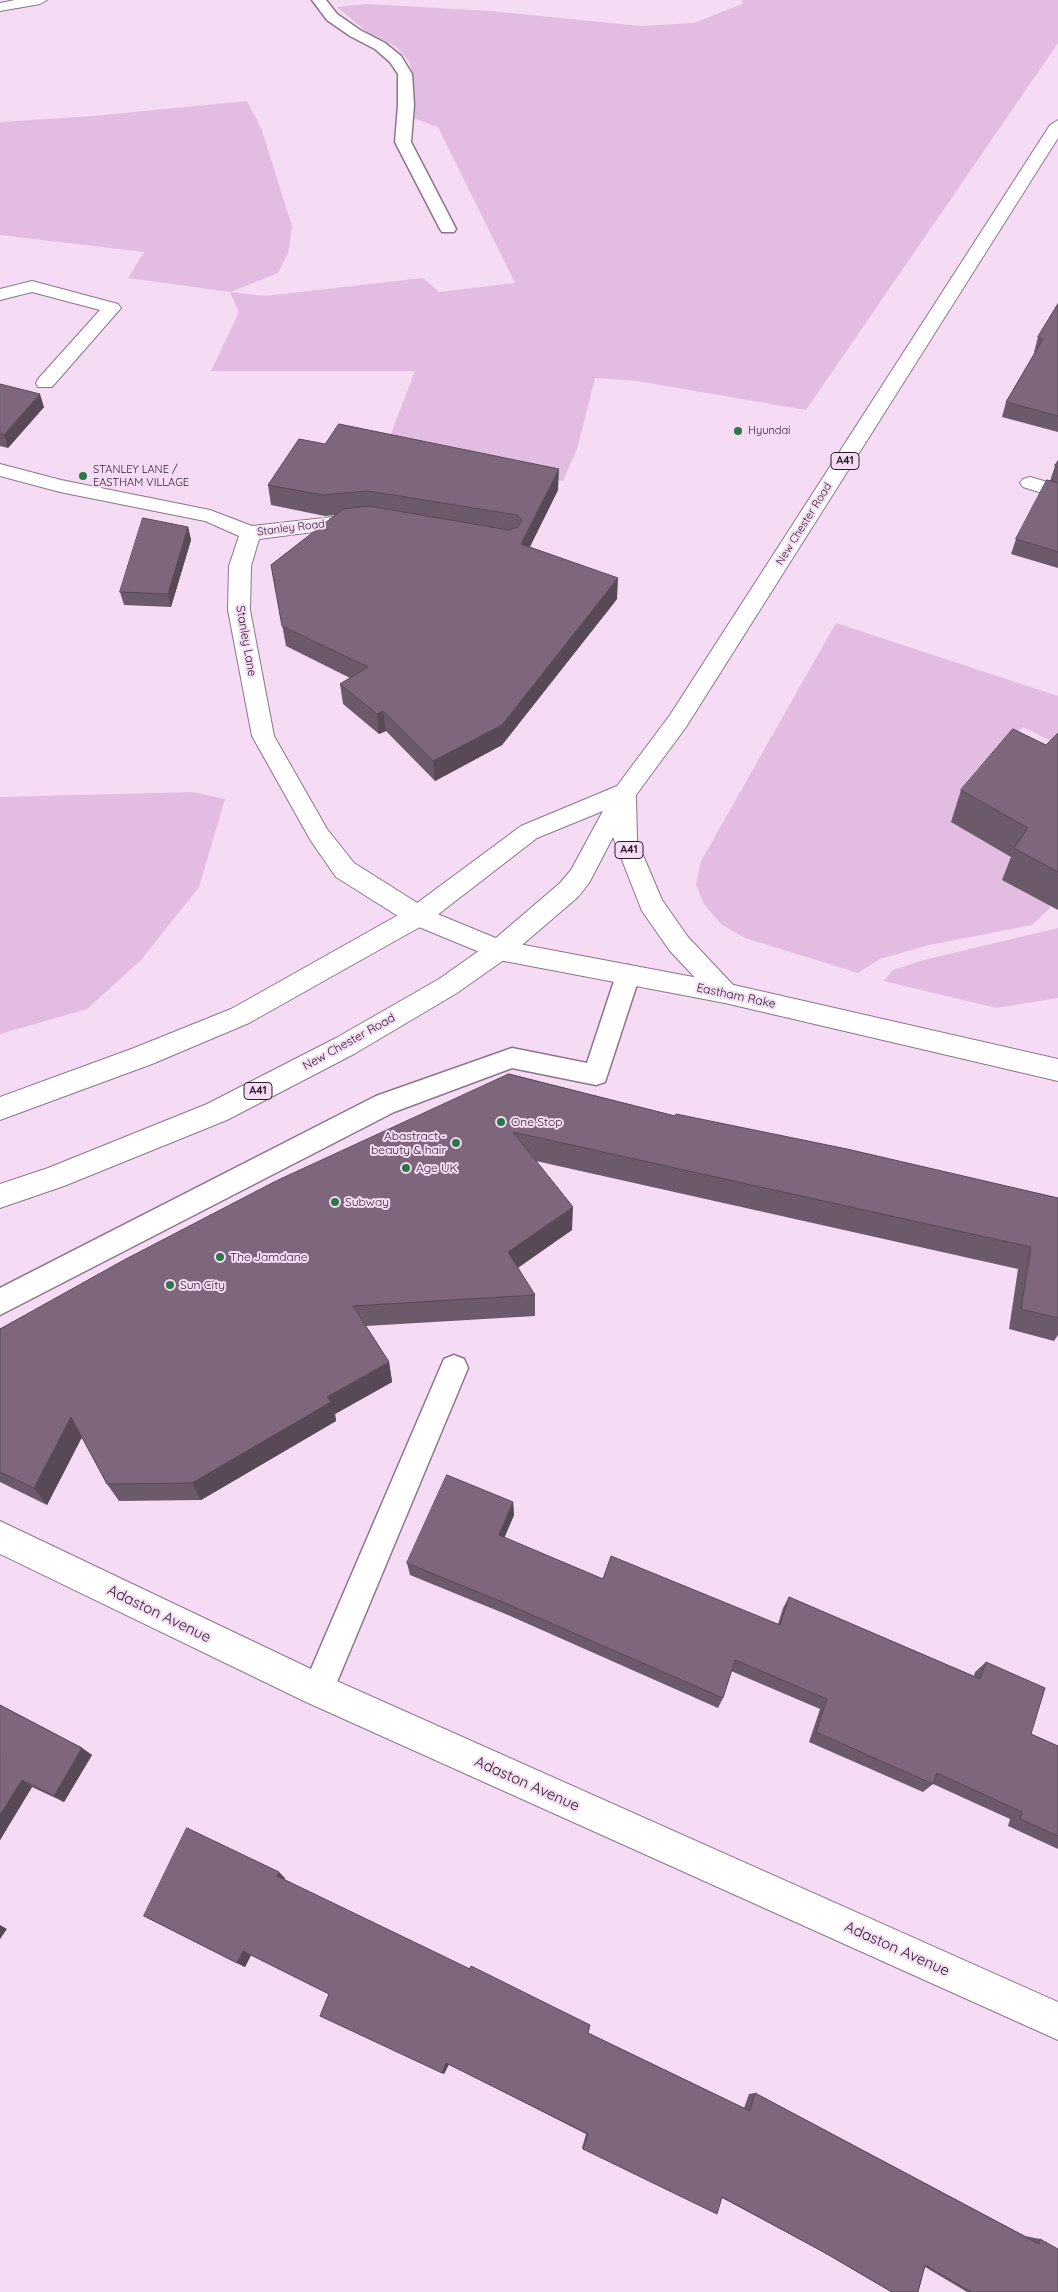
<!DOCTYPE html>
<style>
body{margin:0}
canvas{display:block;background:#f5dbf4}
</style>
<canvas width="1058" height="2292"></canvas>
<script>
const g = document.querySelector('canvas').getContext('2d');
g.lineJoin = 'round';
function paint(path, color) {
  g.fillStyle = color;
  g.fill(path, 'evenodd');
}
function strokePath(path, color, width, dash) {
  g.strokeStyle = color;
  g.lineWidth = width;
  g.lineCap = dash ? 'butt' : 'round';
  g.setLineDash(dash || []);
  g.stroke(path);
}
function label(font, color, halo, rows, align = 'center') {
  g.font = font + ' Quicksand,sans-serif';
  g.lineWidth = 4;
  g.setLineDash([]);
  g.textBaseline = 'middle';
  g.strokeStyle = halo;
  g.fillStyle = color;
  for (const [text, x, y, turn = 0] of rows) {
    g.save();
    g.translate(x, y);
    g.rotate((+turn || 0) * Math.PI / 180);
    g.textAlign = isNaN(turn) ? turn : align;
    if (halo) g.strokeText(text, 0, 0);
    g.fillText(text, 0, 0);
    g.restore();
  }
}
paint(new Path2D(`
 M 742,0 L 1058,0 L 1058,43 L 806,410 L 637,381 L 595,378 L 577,449 L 563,481 L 387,444 L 415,371 L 211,371 L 239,312 L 230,292 L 128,278 L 144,252 L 0,235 L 0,122 L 93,116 L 247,101 L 261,128 L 292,226 L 288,253 L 278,273 L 231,292 L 265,296 L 423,278 L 439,292 L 515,283 L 438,127 L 413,118 L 414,79 L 409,61 L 395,46 L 367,32 L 337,7 L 366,4 L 491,11 L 641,26 L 694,23 L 742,4 Z
 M 836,623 L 1058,696 L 1058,736 L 1053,742 L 1023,727 L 975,772 L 987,779 L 1016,860 L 1051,907 L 1032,925 L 929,945 L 880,959 L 858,973 L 745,938 L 721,924 L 704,904 L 696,885 L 701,861 Z
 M 193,792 L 225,799 L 199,887 L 141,960 L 87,1009 L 0,1034 L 0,797 Z
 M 1058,928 L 1058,998 L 996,1008 L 884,981 L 893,970 L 924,960 Z`), '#e2bde1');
const service = new Path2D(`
 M 312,0 L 326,0 L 337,14 L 360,30 L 385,43 L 401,56 L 412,74 L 414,105 L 411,142 L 456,229 L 454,232 L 442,232 L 440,229 L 395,142 L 398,105 L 398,74 L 390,62 L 375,49 L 350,36 L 327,20 Z
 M 628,965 L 637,968 L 640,975 L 605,1082 L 596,1085 L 512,1068 L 394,1112 L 0,1315 L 0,1288 L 376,1096 L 512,1048 L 587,1063 L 616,975 L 619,968 Z
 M 454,1355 L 464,1359 L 468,1368 L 329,1701 L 318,1706 L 307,1701 L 302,1690 L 444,1359 Z`);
const minor = new Path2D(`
 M 32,281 L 118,304 L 121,308 L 52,387 L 38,387 L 36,383 L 38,379 L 100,310 L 32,292 L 0,300 L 0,289 Z
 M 0,464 L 61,480 L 210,510 L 252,526 L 360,514 L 367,515 L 370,520 L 367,525 L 360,526 L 259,539 L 251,566 L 250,610 L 274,736 L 327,829 L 354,863 L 427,909 L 430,916 L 427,923 L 418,926 L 409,923 L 336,877 L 311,841 L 252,736 L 228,610 L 229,566 L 239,536 L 205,521 L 60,492 L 0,476 Z
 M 1030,477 L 1058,485 L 1058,498 L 1023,487 L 1020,483 L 1023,479 Z
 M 0,1521 L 330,1678 L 1058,2002 L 1058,2040 L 306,1702 L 0,1554 Z`);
const tertiary = new Path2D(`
 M 418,906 L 503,941 L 725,983 L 1058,1059 L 1058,1081 L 725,1003 L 499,960 L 409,923 L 406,916 L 409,909 Z`);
const secondary = new Path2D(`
 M 15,0 L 47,0 L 40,4 L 0,11 L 0,3 Z`);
const trunk = new Path2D(`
 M 1058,120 L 1058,138 L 686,727 L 636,795 L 637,841 L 662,900 L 688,937 L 734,986 L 738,993 L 734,1000 L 725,1003 L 716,1000 L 670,951 L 642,911 L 613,837 L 589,883 L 578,897 L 508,957 L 457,993 L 354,1054 L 227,1120 L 64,1186 L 0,1208 L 0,1184 L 48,1168 L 207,1104 L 336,1038 L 439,979 L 490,943 L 560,883 L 571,870 L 603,811 L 537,838 L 427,923 L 249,1023 L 152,1064 L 0,1120 L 0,1097 L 134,1048 L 231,1009 L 409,909 L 521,826 L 617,786 L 670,715 L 1050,125 Z`);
strokePath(service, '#8d758c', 3);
strokePath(minor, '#8d758c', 2);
strokePath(tertiary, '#8d758c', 2);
strokePath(secondary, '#8d758c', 2);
strokePath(trunk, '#8d758c', 2);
paint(service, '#fff');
paint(minor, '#fff');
paint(tertiary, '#fff');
paint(secondary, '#fff');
paint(trunk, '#fff');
paint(new Path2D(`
 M 1058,304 L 1058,432 L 1002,417 L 1006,402 L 1035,353 L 1034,352 L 1038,337 Z
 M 0,384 L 44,407 L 8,448 L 0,446 Z
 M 1058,461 L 1058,568 L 1011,554 L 1016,539 L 1050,481 L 1055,466 Z
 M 268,485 L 558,490 L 530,547 L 617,599 L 502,745 L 435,781 L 386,731 L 379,734 L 343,704 L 340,684 L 350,678 L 286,646 L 271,565 L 336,515 L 325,516 L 271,505 Z
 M 188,527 L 191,540 L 171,607 L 124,605 L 120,592 Z
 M 1058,733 L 1058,910 L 1002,880 L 1011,857 L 951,822 L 961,790 L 1046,745 Z
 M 509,1074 L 675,1116 L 1058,1198 L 1058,1335 L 1054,1341 L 1009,1329 L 1018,1269 L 536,1161 L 572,1230 L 518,1268 L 535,1295 L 535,1316 L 366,1326 L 389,1362 L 392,1382 L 335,1414 L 336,1421 L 201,1500 L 119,1501 L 107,1484 L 82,1437 L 47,1505 L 0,1482 L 0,1329 Z
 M 513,1502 L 514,1515 L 504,1538 L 603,1579 L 778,1624 L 783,1608 L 789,1597 L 974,1676 L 975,1672 L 986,1662 L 1031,1734 L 1058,1746 L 1058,1849 L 1008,1826 L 1010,1819 L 933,1784 L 923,1792 L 809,1742 L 820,1709 L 731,1671 L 723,1698 L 718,1708 L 508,1615 L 410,1575 L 407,1563 Z
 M 0,1705 L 82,1748 L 92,1755 L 64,1802 L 32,1787 L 0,1840 Z
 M 285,1878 L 284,1880 L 588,2033 L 744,2108 L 749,2094 L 755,2093 L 1025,2236 L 1040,2239 L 1058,2292 L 967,2292 L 925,2267 L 918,2292 L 891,2292 L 818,2249 L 722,2198 L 583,2149 L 582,2148 L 586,2134 L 449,2064 L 444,2074 L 329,1994 L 251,1955 L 245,1967 L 144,1916 Z`), '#6c596c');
paint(new Path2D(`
 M 40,394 L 44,407 L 8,448 L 4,435 Z
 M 559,469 L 558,490 L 521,564 L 521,544 Z
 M 188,527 L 191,540 L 171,607 L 168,594 Z
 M 618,578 L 617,599 L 502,745 L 435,781 L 433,761 Z
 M 383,711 L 386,731 L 379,734 L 377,714 Z
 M 573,1207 L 572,1230 L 508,1274 L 508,1252 Z
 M 389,1362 L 392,1382 L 335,1414 L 336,1421 L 201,1500 L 192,1483 L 327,1397 Z
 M 71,1417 L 83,1435 L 47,1505 L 34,1488 Z
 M 513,1502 L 514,1515 L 500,1548 L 499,1535 Z
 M 82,1748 L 92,1755 L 64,1802 L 54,1796 Z
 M 22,1780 L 32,1787 L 0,1840 L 0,1815 Z
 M 279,1872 L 285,1878 L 283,1882 L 277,1876 Z
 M 0,1925 L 7,1929 L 0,1939 Z
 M 243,1951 L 251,1955 L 245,1967 L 237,1963 Z
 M 446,2063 L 449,2064 L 444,2074 L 442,2073 Z`), '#584858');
const building = new Path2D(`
 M 1058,304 L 1058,416 L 1006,402 L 1043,339 L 1038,337 Z
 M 0,384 L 40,394 L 4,435 L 0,434 Z
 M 339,424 L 559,469 L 521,544 L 618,578 L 502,725 L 433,761 L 383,711 L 377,714 L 340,684 L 368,667 L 282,626 L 271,565 L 343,509 L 368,506 L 509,530 L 518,527 L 522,520 L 517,515 L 368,491 L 323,495 L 268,485 L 299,439 L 325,444 Z
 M 1058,461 L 1058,467 L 1055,466 Z
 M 1047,480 L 1058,483 L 1058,552 L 1016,539 Z
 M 143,518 L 188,527 L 168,594 L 120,592 Z
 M 1013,729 L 1046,745 L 1058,733 L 1058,872 L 1014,848 L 1028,828 L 961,790 Z
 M 509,1074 L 675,1116 L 676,1114 L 847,1149 L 1058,1198 L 1058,1318 L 1021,1309 L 1031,1247 L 513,1132 L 573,1207 L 508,1252 L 535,1295 L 353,1306 L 389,1362 L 327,1397 L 331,1402 L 192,1483 L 107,1484 L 71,1417 L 34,1488 L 0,1472 L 0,1329 L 124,1260 L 276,1181 Z
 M 447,1475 L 513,1502 L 499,1535 L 603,1579 L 611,1556 L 780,1625 L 789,1597 L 980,1679 L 986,1662 L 1045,1688 L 1031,1734 L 1058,1746 L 1058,1836 L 1020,1819 L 1022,1812 L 937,1773 L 933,1784 L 816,1732 L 827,1699 L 735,1660 L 723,1698 L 507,1604 L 407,1563 Z
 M 0,1705 L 82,1748 L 54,1796 L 22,1780 L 0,1815 Z
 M 187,1828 L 279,1872 L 277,1876 L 470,1969 L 471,1966 L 590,2025 L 588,2033 L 750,2111 L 755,2093 L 1039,2244 L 1040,2239 L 1058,2249 L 1058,2292 L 971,2292 L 925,2265 L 918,2292 L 892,2292 L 827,2254 L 722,2197 L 717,2214 L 583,2149 L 588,2134 L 446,2063 L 442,2073 L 320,2016 L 329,1994 L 243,1951 L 237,1963 L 144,1916 Z`);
paint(building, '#7e677d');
strokePath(building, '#584858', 1);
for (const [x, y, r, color] of [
 [738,431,5,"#2a7847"],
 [83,476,5,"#2a7847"],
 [501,1122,5,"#2a7847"],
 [456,1143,5,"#2a7847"],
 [406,1168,5,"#2a7847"],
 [335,1202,5,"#2a7847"],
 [220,1257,5,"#2a7847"],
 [170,1285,5,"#2a7847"]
]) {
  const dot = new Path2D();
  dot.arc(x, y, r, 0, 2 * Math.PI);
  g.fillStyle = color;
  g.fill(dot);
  strokePath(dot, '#f5dbf4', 2);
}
label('11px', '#281e28', '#f5dbf4', [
 ["Hyundai",748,431],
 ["STANLEY LANE /",93,470],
 ["EASTHAM VILLAGE",93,483]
], 'left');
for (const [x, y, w] of [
 [845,461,28],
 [629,850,28],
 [258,1091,28]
]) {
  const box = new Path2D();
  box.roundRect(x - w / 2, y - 8.5, w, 17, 4);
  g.fillStyle = '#f5dbf4';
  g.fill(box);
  strokePath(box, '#281e28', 1);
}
label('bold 11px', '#281e28', null, [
 ["A41",845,461],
 ["A41",629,850],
 ["A41",258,1091]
]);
label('11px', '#281e28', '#f5dbf4', [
 ["New Chester Road",804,524,-58],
 ["Stanley Road",291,528,-7]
]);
label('12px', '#281e28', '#f5dbf4', [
 ["Stanley Lane",246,641,80],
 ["Eastham Rake",736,996,12],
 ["New Chester Road",349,1042,-29]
]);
label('12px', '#281e28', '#f5dbf4', [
 ["One Stop",511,1122],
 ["Abastract -",446,1136,"right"],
 ["beauty & hair",446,1150,"right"],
 ["Age UK",416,1168],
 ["Subway",345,1202],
 ["The Jamdane",230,1257],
 ["Sun City",180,1285]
], 'left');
label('15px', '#281e28', '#f5dbf4', [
 ["Adaston Avenue",159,1614,26],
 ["Adaston Avenue",527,1784,24],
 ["Adaston Avenue",897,1949,24]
]);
</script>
